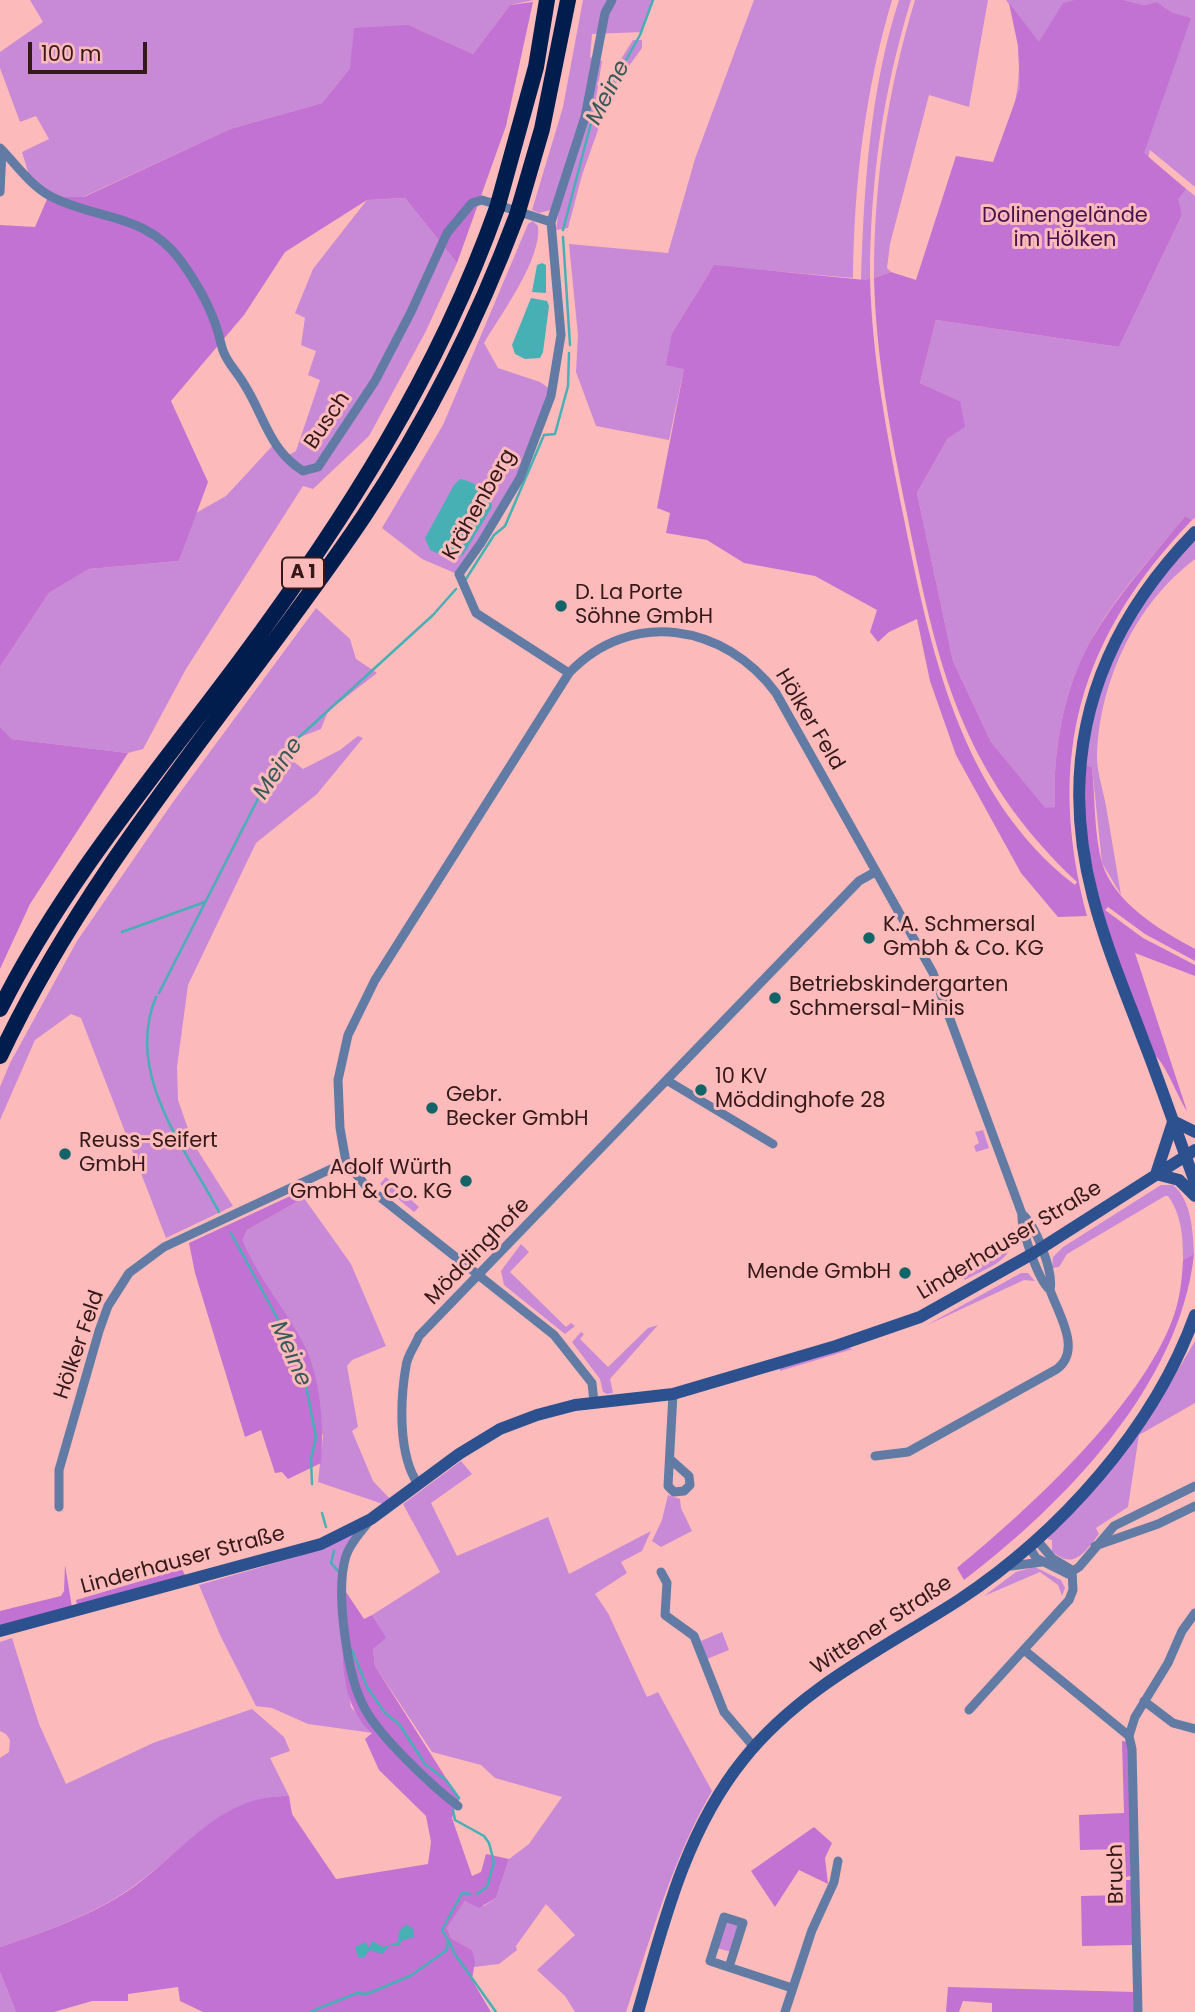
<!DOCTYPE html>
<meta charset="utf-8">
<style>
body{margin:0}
#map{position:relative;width:1195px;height:2012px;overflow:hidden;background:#fcbbba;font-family:Poppins,sans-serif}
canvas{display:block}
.scale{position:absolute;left:28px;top:42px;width:119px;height:32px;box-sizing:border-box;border:4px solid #351819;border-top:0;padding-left:9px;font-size:21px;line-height:24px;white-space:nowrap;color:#351819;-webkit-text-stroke:5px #fcbbba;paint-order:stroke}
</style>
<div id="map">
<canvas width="1195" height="2012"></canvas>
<div class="scale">100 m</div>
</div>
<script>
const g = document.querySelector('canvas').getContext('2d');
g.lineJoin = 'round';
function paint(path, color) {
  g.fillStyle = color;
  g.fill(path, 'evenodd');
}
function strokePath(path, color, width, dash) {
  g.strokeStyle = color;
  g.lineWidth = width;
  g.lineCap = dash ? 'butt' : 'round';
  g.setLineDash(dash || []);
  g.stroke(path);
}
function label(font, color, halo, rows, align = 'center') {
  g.font = font + ' Poppins,sans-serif';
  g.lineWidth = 6;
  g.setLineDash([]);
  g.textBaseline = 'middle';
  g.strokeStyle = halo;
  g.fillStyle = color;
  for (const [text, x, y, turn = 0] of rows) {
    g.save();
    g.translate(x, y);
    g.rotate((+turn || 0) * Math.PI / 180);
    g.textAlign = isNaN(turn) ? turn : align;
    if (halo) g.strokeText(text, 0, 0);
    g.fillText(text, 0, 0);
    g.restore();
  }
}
paint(new Path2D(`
 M 30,0 L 534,0 L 510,5 L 473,54 L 409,25 L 350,68 L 322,103 L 230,129 L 83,197 L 48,197 L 29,175 L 22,152 L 49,139 L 36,116 L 20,122 L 0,68 L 0,52 L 43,22 Z
 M 583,0 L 654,0 L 642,32 L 592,34 L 590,57 L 602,61 L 596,99 L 633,40 L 642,40 L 642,48 L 613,88 L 582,175 L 568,228 L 556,230 L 559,208 L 539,213 L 532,210 L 563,107 Z
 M 754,0 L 892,0 C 865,91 854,183 853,278 L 728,267 L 709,273 L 672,333 L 684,369 L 669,440 L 596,426 L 576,372 L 578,335 L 569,244 L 668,253 L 695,159 Z
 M 899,0 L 911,0 C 883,91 870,182 870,278 L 865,280 L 861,280 C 864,186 870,89 899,0 Z
 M 915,0 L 988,0 L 969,107 L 929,95 L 890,244 L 887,268 L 891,272 L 874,278 C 874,182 887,92 915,0 Z
 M 1006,0 L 1084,0 L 1173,13 L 1157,2 L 1144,5 L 1124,0 L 1195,0 L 1195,187 L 1150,150 L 1148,158 L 1195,196 L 1195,518 L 1192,520 L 1185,516 C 1153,556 1116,595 1091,640 C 1064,687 1052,753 1055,807 L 1045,809 L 991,742 L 953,661 L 917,493 L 948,438 L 960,401 L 920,383 L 936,320 L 1119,347 L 1182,215 L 1179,205 L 994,167 C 1012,114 1024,92 1017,35 C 1015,21 1015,11 1006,0 Z
 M 405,198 L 457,263 L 426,331 L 369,436 L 313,489 L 303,486 L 186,669 L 143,749 L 128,753 L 10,739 L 0,727 L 0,667 L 49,593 L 89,569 L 179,561 L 196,513 L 226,496 L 275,443 L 285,457 L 296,451 L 320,380 L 308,375 L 316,351 L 301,345 L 305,318 L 295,313 L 313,269 L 367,200 Z
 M 533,221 L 538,226 C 542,259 501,314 484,343 L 498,368 L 540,382 L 550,389 L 516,477 L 462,566 L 455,573 L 422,559 L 382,528 L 443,425 L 528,224 Z
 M 1195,538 L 1195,559 C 1136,603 1100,680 1097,753 C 1096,770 1103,789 1106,806 C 1111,835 1116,865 1121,895 L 1102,863 L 1092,767 L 1085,765 C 1093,712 1106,654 1138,609 C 1155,585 1176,562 1195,538 Z
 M 316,608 L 350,639 L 356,659 L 377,673 L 328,711 L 321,729 L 300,737 L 285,755 L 303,769 L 340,750 L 358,736 L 363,738 L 317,794 L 256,843 L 188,985 L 177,1067 L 178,1100 L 193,1143 L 233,1206 L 166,1238 L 81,1018 L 71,1014 L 35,1040 L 0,1120 L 0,1087 L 10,1063 L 77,941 L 173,802 Z
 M 983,1130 L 989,1148 L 976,1152 L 974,1146 L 979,1143 L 975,1132 Z
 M 386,1177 L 419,1207 L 414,1212 L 380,1184 Z
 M 1161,1185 L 1173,1185 C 1192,1200 1193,1233 1194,1254 L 1183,1260 C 1183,1237 1182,1216 1168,1196 L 1165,1196 L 1067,1254 L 1059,1267 L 1052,1268 L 1053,1257 L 1063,1247 Z
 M 304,1198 L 351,1264 L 386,1346 L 352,1360 L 347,1366 L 358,1427 L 352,1431 L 373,1481 L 392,1501 L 386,1505 L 318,1482 L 323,1436 L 243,1240 L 247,1230 Z
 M 1012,1226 C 1019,1260 990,1266 965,1280 L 961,1274 L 1011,1246 Z
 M 521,1244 L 529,1252 L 510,1272 L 566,1327 L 571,1323 L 575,1326 L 565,1334 L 504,1285 L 501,1271 Z
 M 1021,1273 L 1028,1273 L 1035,1281 L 1024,1280 L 925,1326 Z
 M 658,1325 L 610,1379 L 613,1393 L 607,1394 L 603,1392 L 600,1379 L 572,1342 L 581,1332 L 584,1334 L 580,1339 L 608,1367 L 648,1328 Z
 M 1195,1341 L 1195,1403 L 1139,1435 L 1128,1507 L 1096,1528 L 1099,1534 C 1085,1552 1074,1571 1052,1551 L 1052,1540 L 1048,1539 L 1050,1533 L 1162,1397 Z
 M 848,1348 L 853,1349 L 780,1371 L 780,1367 Z
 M 461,1461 L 472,1474 L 431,1503 L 457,1556 L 548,1517 L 569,1574 L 651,1531 L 642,1551 L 621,1562 L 627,1573 L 595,1594 L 608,1613 L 647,1697 L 658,1692 L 712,1791 C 672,1860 651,1937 626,2012 L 575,2012 L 565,1996 L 537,1970 L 575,1935 L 546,1904 L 516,1946 L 517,1950 L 499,1964 L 474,1967 L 472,1950 L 451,1938 L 447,1928 L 465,1901 L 484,1906 L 496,1898 L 509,1859 L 529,1844 L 562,1797 L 495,1778 L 481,1765 L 432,1752 L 375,1666 L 373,1649 L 385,1638 L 372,1615 L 440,1572 L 403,1504 Z
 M 668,1495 L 680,1499 L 681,1508 L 692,1531 L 661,1547 L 652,1541 L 662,1520 Z
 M 362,1529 L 350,1542 L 339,1615 L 351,1707 L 373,1733 L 308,1724 L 272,1708 L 256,1706 L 220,1635 L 199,1585 L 296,1557 Z
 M 1035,1567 L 1061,1580 L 1065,1588 L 1062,1596 L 1058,1585 L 1040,1572 L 984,1596 L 1016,1572 Z
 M 722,1632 L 729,1650 L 707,1659 L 701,1641 Z
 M 12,1638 L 39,1724 L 66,1784 L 153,1743 L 252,1709 L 284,1737 L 290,1751 L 270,1758 L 289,1796 C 224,1794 181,1854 131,1888 C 92,1915 45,1932 0,1947 L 0,1758 L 9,1752 L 10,1740 L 6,1734 L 0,1731 L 0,1642 Z
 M 730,1920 L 739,1927 L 732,1952 L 716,1948 L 724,1924 Z
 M 0,1972 L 16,2012 L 0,2012 Z`), '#c889d7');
paint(new Path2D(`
 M 1075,0 L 1124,0 L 1144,5 L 1157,2 L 1173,13 L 1191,18 L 1144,153 L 1186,189 L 1178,199 L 1182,215 L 1119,347 L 936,320 L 920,383 L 960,401 L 965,427 L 948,438 L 917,493 L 953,661 L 991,742 L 1045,808 L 1055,807 C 1052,753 1064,687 1091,640 C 1117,595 1153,556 1185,516 L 1192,520 C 1079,638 1045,757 1087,916 L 1058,917 L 1021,873 L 956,755 L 930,681 L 917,619 L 889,632 L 878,642 L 870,632 L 877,610 L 815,576 L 744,563 L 707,540 L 666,533 L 670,513 L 657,508 L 684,369 L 666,365 L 672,333 L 714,265 L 865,280 L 870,278 C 872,358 887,435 903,514 C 930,647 959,796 1075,885 L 1077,882 C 960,772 937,664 907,514 C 891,436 876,358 874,278 L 891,272 L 916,280 L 956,156 L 993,162 L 1020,88 L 1018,46 L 1009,3 L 1039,42 L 1063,3 Z
 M 533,2 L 506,126 L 457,263 L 405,198 L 367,200 L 285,252 L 244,315 L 171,401 L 208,482 L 179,561 L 89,569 L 49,593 L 0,667 L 0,225 L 35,227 L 48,197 L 84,197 L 230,129 L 322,103 L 350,68 L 354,28 L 409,25 L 473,54 L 510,5 Z
 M 0,727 L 11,739 L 128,753 L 30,904 L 0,969 Z
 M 1085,765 L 1092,767 C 1095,797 1094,834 1102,863 C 1115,904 1160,930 1195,949 L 1195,961 L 1145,934 L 1108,907 L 1105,910 L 1143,938 L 1195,965 L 1195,976 L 1135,953 L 1187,1111 C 1177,1096 1166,1063 1153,1054 L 1103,917 L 1086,838 Z
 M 299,1192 L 304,1198 L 247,1230 L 243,1240 C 257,1278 287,1310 305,1347 C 321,1380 324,1427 321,1463 L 288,1479 L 282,1472 L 275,1473 L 261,1430 L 245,1437 L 195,1273 L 189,1243 Z
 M 1194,1254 C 1180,1385 1064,1504 964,1580 L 957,1568 C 1029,1509 1141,1406 1173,1318 C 1180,1299 1182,1280 1183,1260 Z
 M 65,1565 L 72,1607 L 0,1627 L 0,1611 L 61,1596 L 64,1591 Z
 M 182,1569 L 186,1577 L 77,1605 L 76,1600 Z
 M 346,1592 L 364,1619 L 372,1615 L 386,1638 L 373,1649 L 375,1666 L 458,1797 L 452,1818 L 472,1876 L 481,1872 L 486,1854 L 509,1859 L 496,1898 L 479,1908 L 465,1901 L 447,1928 L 451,1938 L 472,1950 L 475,1961 L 472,1980 L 491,2012 L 203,2012 L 180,2001 L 178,1987 L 128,1994 L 128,2001 L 92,2001 L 54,2012 L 16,2012 L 0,1972 L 0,1947 C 45,1932 93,1915 132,1888 C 183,1852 221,1794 289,1796 L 292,1814 L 336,1879 L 428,1864 L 431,1842 L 426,1816 L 379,1770 L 365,1739 L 372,1733 C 335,1701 342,1637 346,1592 Z
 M 1122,1741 L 1129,1742 L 1131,1876 L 1126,1877 L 1125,1849 L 1080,1850 L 1079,1815 L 1124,1813 Z
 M 814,1827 L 832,1843 L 825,1858 L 828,1884 L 799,1870 L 775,1907 L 751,1871 Z
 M 1126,1880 L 1133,1880 L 1134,1945 L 1082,1946 L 1081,1896 L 1126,1895 Z
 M 948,1987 L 1136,1992 L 1135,2012 L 992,2012 L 992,2003 L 963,2001 L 959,2012 L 946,2012 Z`), '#c172d3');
paint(new Path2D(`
 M 542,263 L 546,265 L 546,293 L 532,292 L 537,265 Z
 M 531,298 L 547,301 L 549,306 L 543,352 L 540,358 L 525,359 L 515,354 L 512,345 Z
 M 460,479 C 474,481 491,493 492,507 L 463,555 L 449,558 L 430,550 L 425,538 L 454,485 Z
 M 407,1924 L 413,1929 L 414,1937 L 401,1941 L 400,1946 L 389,1946 L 382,1954 L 370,1950 L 364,1957 L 358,1957 L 355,1947 L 366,1942 L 369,1948 L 372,1941 L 383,1947 L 398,1942 L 399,1931 Z`), '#46b0b5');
strokePath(new Path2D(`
 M 563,230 L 591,123 L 640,35 L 653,0
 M 563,237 L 570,345
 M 466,579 L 494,535 L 505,526 L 544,435 L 555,434 L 568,386 L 569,353
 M 122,932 L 205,902
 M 159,993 L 265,785 L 298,738 L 433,615 L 456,589
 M 156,997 C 124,1073 185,1148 219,1212
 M 231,1233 L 296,1353 L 304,1376 L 316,1437 L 311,1459 L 312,1484
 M 322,1513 L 326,1527
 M 334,1551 L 331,1563 L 338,1571
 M 352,1650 L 367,1687 L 385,1713 L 399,1724 L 425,1764 L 446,1780 L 459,1798 L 457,1801
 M 453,1810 L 455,1820 L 484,1836 L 489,1843 L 494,1862 L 487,1887 L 477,1894
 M 449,1941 L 454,1953 L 496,2012
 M 310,2012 L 357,1993 L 367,1994 L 410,1976 L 447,1950 L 448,1940 L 442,1930 L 462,1893 L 470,1894`), '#46b0b5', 2.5);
strokePath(new Path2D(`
 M 0,148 C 16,164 30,185 50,196 C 98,221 145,212 181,261 C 196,282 211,308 218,332 C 220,339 221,346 224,353 C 229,365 238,373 244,384 C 264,415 269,450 303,471 L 318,467 L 375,381 L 411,312 L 447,233 L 472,203 L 482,200 L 551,222
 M 0,192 L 2,150
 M 569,673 L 476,613 L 459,574 L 481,543 L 520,478 L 551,396 L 561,335 L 551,222 L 585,117 L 605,13 L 612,0
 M 668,1081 L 773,1144
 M 1022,1214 C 1036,1225 1054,1273 1050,1290
 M 594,1402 L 592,1383 L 554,1335 L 366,1186 L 346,1162 L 340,1128 L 338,1080 L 348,1035 L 375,980 L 569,673 C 631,608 725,624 776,693 L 933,973 L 1022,1214 C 1021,1230 1038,1280 1050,1290 C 1059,1315 1082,1350 1057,1369 L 908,1452 L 875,1456
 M 670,1459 L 689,1476 L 690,1485 L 684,1491 L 674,1492 L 668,1486 L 673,1394
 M 418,1484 C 398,1455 400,1401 406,1366 C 407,1356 415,1346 419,1336 L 859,881 L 875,872
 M 59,1507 L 59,1470 L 99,1331 L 108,1306 L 129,1273 L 164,1247 L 346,1162
 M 370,1520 C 362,1531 350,1543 346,1556 C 335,1591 347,1677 365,1709 C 381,1738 432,1786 458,1806
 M 1036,1539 L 1052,1558 L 1072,1570
 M 1032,1542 L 1030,1548 L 1036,1558 L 1068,1574 L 1079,1567 L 1114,1526 L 1195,1486
 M 1095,1546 L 1158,1524 L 1195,1506
 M 1011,1566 L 1042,1562
 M 661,1572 L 667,1583 L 665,1615 L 694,1636 L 724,1712 L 754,1747
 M 1024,1650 L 1129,1736
 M 1144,1701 L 1173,1723 L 1195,1729
 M 969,1710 L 1069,1600 L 1073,1590 L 1072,1570
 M 729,1967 L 743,1923 L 724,1917 L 710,1961 L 792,1988
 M 785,2012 L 812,1930 L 834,1882 L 838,1861
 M 1138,2012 L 1132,1749 L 1129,1736 L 1135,1717 L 1168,1663 L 1182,1631 L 1195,1613`), '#617ba5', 9);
strokePath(new Path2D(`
 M 1195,532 C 1095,635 1056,756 1093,897 C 1106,947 1126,994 1144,1042 C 1162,1088 1178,1136 1195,1182
 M 1173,1121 L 1195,1132
 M 1157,1171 L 1173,1122
 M 1156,1174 L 1179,1180 L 1195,1196
 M 0,1631 L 321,1544 L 371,1519 L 459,1454 L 500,1429 L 537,1415 L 575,1405 L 673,1394 L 836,1346 L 920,1317 L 1032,1254 L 1195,1150
 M 638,2012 C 663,1925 685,1832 743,1760 C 800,1688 883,1649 959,1600 C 1059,1534 1154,1429 1195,1315`), '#2c518e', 12);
strokePath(new Path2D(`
 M 499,201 L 536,67 L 547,0
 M 519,208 L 542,129 L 568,0
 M 0,1009 C 63,883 156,774 240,661 C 344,521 438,374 497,208
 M 0,1056 C 93,858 243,696 364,516 C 427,421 477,322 517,215`), '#011d4e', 16);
strokePath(new Path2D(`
 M 497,208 L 499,201
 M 517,215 L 519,208`), '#011d4e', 16);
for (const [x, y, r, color] of [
 [561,606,7,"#146467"],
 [869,938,7,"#146467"],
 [775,998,7,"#146467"],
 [701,1090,7,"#146467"],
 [432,1108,7,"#146467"],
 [65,1154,7,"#146467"],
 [466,1181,7,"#146467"],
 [905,1273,7,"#146467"]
]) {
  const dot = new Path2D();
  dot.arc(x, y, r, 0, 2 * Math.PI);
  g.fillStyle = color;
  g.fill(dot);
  strokePath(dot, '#fcbbba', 2.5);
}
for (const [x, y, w] of [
 [303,573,42]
]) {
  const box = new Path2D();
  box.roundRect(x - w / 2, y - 15.5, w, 31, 5);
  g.fillStyle = '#fcbbba';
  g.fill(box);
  strokePath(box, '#351819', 2);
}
label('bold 19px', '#351819', null, [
 ["A 1",303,573]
]);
label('21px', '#451351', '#fcbbba', [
 ["Dolinengelände",1065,217],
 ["im Hölken",1065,241]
]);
label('21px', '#351819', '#fcbbba', [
 ["Busch",328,421,-56],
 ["Krähenberg",480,505,-60],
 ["Hölker Feld",809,720,59],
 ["Linderhauser Straße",1010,1241,-31],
 ["Möddinghofe",478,1252,-46],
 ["Hölker Feld",80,1345,-71],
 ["Linderhauser Straße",183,1561,-15],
 ["Wittener Straße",882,1626,-33],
 ["Bruch",1117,1874,-91]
]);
label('21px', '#351819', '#fcbbba', [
 ["D. La Porte",575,594],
 ["Söhne GmbH",575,618],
 ["K.A. Schmersal",883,926],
 ["Gmbh & Co. KG",883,950],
 ["Betriebskindergarten",789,986],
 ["Schmersal-Minis",789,1010],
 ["10 KV",715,1078],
 ["Möddinghofe 28",715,1102],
 ["Gebr.",446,1096],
 ["Becker GmbH",446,1120],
 ["Reuss-Seifert",79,1142],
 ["GmbH",79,1166],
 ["Adolf Würth",452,1169,"right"],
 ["GmbH & Co. KG",452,1193,"right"],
 ["Mende GmbH",891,1273,"right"]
], 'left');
label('italic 23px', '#38595a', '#fcbbba', [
 ["Meine",609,93,-63],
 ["Meine",279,769,-56],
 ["Meine",290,1354,66]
]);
</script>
